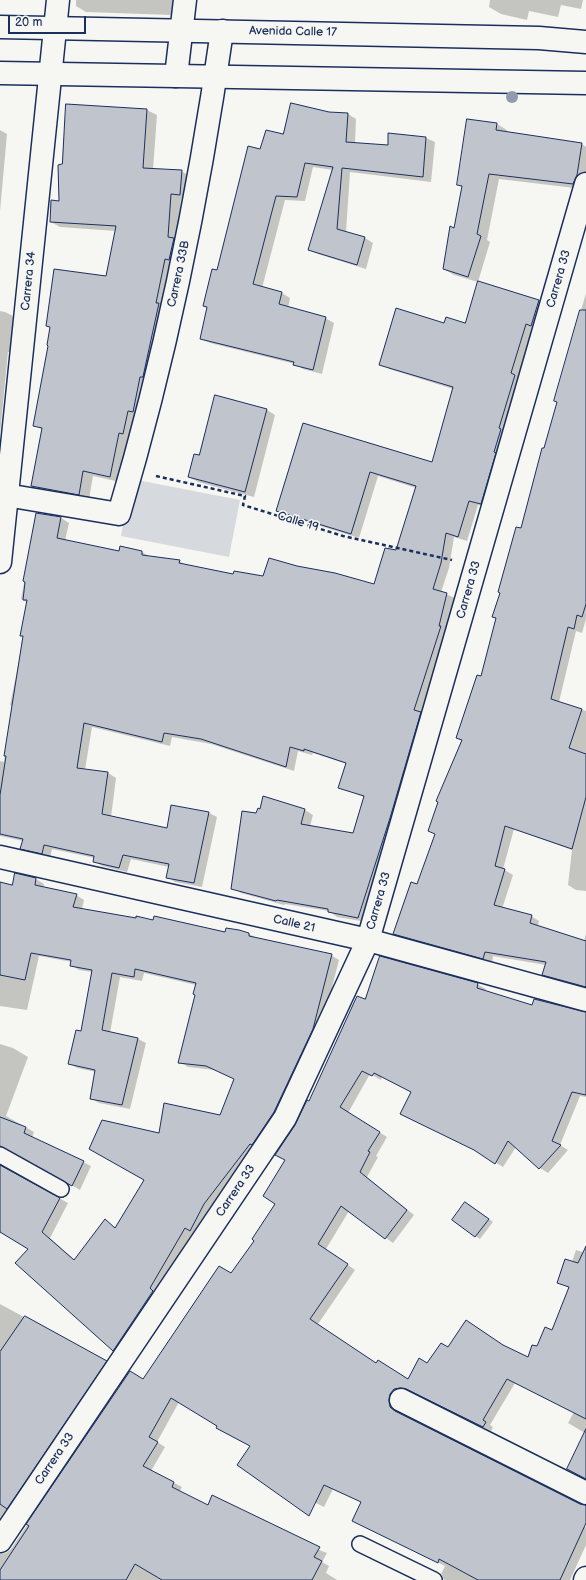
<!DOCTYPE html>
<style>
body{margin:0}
#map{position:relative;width:586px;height:1580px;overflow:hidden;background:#f6f6f2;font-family:"Balsamiq Sans",sans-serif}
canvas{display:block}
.scale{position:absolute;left:8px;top:16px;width:78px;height:18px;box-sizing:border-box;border:2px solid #1b2f5e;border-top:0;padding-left:5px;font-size:12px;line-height:14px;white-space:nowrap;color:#1b2f5e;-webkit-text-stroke:3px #f6f6f2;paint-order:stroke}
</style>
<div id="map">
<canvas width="586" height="1580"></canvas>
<div class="scale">20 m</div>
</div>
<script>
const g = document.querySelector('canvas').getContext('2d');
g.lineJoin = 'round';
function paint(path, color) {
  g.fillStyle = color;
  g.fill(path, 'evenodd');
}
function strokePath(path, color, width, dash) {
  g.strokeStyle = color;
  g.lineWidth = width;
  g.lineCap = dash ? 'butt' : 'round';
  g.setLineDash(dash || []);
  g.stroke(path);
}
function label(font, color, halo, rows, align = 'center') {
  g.font = font + ' "Balsamiq Sans",sans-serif';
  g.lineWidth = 3;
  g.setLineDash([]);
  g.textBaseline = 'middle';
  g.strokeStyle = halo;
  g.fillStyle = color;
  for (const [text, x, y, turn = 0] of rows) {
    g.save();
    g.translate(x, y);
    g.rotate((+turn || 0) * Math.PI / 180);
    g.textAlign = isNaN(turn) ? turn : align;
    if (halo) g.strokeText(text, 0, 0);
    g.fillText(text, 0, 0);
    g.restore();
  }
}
paint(new Path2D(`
 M 132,479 L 240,500 L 229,557 L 121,536 Z`), '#d6d9dd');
paint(new Path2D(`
 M 76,0 L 173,0 L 172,15 L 86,12 L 76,6 Z
 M 490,0 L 583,0 L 581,9 L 561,5 L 558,17 L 529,11 L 527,20 L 501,14 L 489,7 Z
 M 67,105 L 147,110 L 157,115 L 153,170 L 181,171 L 191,177 L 190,200 L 181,199 L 177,241 L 133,439 L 128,438 L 120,482 L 93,476 L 89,499 L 41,491 L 32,486 L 43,430 L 34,425 L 49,346 L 51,328 L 47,326 L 107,277 L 116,231 L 60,227 L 51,222 L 60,202 Z
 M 329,113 L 348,114 L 356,119 L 355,144 L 388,146 L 426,138 L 435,142 L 431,182 L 350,172 L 346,232 L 365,238 L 373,243 L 366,269 L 318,254 L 309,250 L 333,170 L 313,167 L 305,201 L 285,200 L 262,288 L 282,293 L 290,298 L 288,308 L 325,318 L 334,323 L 322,374 L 303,369 L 295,364 L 210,343 L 201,339 L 208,308 L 205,306 L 261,150 L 284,136 Z
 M 468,120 L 497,124 L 507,130 L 506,132 L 582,144 L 586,147 L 586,182 L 583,189 L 499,179 L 487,240 L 490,242 L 478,282 L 454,275 L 444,269 L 455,229 L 463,187 L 458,185 Z
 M 0,130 L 7,134 L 0,211 Z
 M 478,283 L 539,301 L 547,306 L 489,508 L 478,505 L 467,541 L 454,537 L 449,568 L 441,592 L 455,598 L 367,922 L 337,917 L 329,911 L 285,904 L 284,905 L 241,893 L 233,888 L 257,814 L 305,810 L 313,815 L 310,826 L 353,834 L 364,797 L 340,788 L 347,764 L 313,753 L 312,755 L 298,751 L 294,771 L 211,744 L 172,737 L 170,746 L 92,727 L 85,770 L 108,773 L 116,778 L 111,817 L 168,829 L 209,813 L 217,817 L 202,887 L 175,882 L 167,877 L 169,867 L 131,859 L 127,872 L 102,866 L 94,861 L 95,858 L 52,849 L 50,858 L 30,853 L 21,848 L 23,841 L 0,836 L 0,761 L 4,762 L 12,706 L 10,705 L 24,636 L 21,635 L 28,603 L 21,599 L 37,514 L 61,518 L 69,523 L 65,541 L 119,552 L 120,547 L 142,552 L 151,557 L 179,561 L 187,566 L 234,575 L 264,577 L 296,567 L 375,585 L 397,552 L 416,488 L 378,476 L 359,538 L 285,515 L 277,511 L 304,425 L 432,464 L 453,389 L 389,369 L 381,364 L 445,324 L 465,324 Z
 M 586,293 L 586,619 L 582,633 L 576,631 L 559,702 L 586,711 L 586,891 L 576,890 L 568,885 L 572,850 L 514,829 L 503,869 L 513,875 L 502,909 L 531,916 L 539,921 L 538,926 L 584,941 L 586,933 L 586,989 L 551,979 L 543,974 L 546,965 L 493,956 L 492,963 L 402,938 L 394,933 L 418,885 L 436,834 L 463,741 L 457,738 L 481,677 L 497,619 L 494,617 L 545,450 L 558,403 L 555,401 Z
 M 0,311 L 5,312 L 13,316 L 11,352 L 8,352 L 0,434 Z
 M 267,410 L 275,415 L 254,497 L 198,482 L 189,477 L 199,456 Z
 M 16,874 L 36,879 L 44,884 L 43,888 L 76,895 L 84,900 L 82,909 L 226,934 L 249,934 L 257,938 L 331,955 L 339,960 L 320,1034 L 282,1116 L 199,1235 L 194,1232 L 121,1355 L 114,1350 L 30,1249 L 0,1231 L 0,1163 L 3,1168 L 68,1203 L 50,1238 L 75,1260 L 105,1220 L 116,1228 L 146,1179 L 160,1134 L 221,1116 L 235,1079 L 215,1070 L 188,1067 L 180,1062 L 196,995 L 196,985 L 144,973 L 142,981 L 120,977 L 110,1033 L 138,1039 L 146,1043 L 130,1109 L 99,1103 L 91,1098 L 96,1072 L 77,1068 L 69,1063 L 82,1032 L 92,972 L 79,970 L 71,965 L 72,962 L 39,956 L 27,1010 L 0,1006 L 0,883 L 13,886 Z
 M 477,984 L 486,989 L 485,991 L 533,1006 L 586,1012 L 586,1097 L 580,1096 L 560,1145 L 568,1150 L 548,1173 L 540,1168 L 516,1147 L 503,1167 L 480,1153 L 402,1114 L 412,1092 L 382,1076 L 381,1080 L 370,1074 L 348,1113 L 387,1137 L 376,1156 L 378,1157 L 367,1177 L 414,1215 L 393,1243 L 349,1211 L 326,1249 L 355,1270 L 318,1324 L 376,1364 L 409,1380 L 448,1348 L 466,1321 L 508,1348 L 529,1359 L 552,1331 L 569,1288 L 558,1282 L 572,1262 L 576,1250 L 586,1253 L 586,1479 L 568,1469 L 585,1433 L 568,1423 L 574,1412 L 515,1383 L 490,1425 L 493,1427 L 491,1431 L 415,1393 L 409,1392 L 396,1405 L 398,1412 L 402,1416 L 586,1527 L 586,1545 L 570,1580 L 444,1580 L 441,1574 L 445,1566 L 361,1525 L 362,1502 L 333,1489 L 324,1507 L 302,1496 L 251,1446 L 179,1402 L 157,1442 L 165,1447 L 151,1471 L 182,1487 L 179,1492 L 208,1506 L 327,1553 L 322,1562 L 329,1566 L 326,1573 L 337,1580 L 0,1580 L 0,1554 L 6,1553 L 11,1549 L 130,1372 L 143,1380 L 232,1274 L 255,1240 L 276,1204 L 286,1160 L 310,1102 L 365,1001 Z
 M 0,1044 L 13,1048 L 28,1057 L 6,1116 L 34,1132 L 32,1138 L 91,1166 L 80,1190 L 13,1151 L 3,1152 L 0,1158 Z
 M 470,1205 L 493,1222 L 480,1239 L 454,1220 Z
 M 0,1304 L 114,1366 L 0,1535 Z`), '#0003');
const building = new Path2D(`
 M 291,103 L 329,112 L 348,113 L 346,142 L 388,145 L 388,133 L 426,137 L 423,177 L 342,168 L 337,229 L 365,237 L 357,265 L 308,250 L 333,167 L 305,163 L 297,197 L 276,196 L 253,284 L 282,292 L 279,304 L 326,317 L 313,370 L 293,365 L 294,362 L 200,339 L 207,307 L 203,306 L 212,269 L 217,270 L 248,146 L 260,149 L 266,130 L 283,134 Z
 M 66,104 L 147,109 L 143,168 L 182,170 L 180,195 L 171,194 L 168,237 L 174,238 L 169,260 L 165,259 L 156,303 L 159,303 L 144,372 L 143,377 L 140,377 L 133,412 L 128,411 L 123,434 L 119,433 L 110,477 L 83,471 L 79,495 L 31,486 L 42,428 L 33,426 L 48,346 L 47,345 L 50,327 L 46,326 L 54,269 L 106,276 L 116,226 L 50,222 L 51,200 L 59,201 L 58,165 L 62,164 Z
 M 467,119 L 497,123 L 496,130 L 582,143 L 577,175 L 573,184 L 489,174 L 477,234 L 481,236 L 468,277 L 443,269 L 450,226 L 454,228 L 462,186 L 457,185 Z
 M 478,281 L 539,300 L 531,326 L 526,324 L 511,373 L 515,375 L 499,428 L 501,429 L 494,452 L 496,453 L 481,504 L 469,501 L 458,537 L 446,533 L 441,563 L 433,589 L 447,593 L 439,626 L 441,626 L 414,710 L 421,712 L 390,818 L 358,918 L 328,912 L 328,909 L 277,900 L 276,901 L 231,889 L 242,811 L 256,813 L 258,808 L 260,809 L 263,796 L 305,809 L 301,824 L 353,833 L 364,796 L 338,788 L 346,763 L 304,749 L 304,751 L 290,747 L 286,767 L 201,739 L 164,733 L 162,742 L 84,723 L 77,768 L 108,772 L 102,814 L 167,828 L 171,805 L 209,812 L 194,883 L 166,878 L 169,864 L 123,855 L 119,868 L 93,862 L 94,856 L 44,845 L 42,854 L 20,849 L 23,839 L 0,834 L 0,795 L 6,756 L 4,756 L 23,636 L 20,636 L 27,600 L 23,600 L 25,582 L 23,581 L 36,513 L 61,517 L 57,538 L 119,551 L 120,546 L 142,551 L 142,555 L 180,560 L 179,563 L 233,574 L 234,571 L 263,576 L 269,558 L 297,566 L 335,573 L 374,584 L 385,548 L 396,550 L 416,486 L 370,472 L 351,534 L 276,511 L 303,423 L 432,462 L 453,387 L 379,365 L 396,308 L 444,323 L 446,317 L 465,323 Z
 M 580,310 L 586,310 L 586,604 L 582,617 L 577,615 L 574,629 L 568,627 L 551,699 L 582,709 L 569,748 L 586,754 L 586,797 L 572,849 L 505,826 L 495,866 L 505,869 L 494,905 L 532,915 L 530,923 L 586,941 L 586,987 L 542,975 L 546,962 L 485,952 L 483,959 L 393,934 L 411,882 L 417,884 L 435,834 L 428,831 L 438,802 L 436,801 L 462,740 L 456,738 L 477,675 L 481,676 L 496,618 L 492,617 L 500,593 L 498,592 L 516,527 L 521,528 L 542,448 L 544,448 L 557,402 L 554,401 Z
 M 215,395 L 267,409 L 245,492 L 188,477 L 194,454 L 199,455 Z
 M 15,873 L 36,878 L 35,885 L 77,894 L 73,907 L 136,918 L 136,916 L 153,920 L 154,916 L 225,932 L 226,928 L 239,930 L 249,933 L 249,936 L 332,954 L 313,1029 L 274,1112 L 252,1145 L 250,1144 L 204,1204 L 190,1231 L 185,1228 L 150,1288 L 153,1291 L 113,1351 L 15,1263 L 28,1249 L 0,1232 L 0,1165 L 60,1198 L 42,1232 L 74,1260 L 105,1219 L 115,1228 L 144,1180 L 89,1149 L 102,1120 L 159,1133 L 164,1103 L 220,1115 L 234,1079 L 206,1066 L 178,1063 L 195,995 L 193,994 L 196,983 L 135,969 L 134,977 L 112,973 L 102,1030 L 138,1038 L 122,1105 L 90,1099 L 95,1070 L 68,1064 L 76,1030 L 81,1031 L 92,970 L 70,966 L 71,960 L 31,953 L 25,980 L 0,975 L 0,882 L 12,885 Z
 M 380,956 L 478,983 L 477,988 L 532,1005 L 534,999 L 586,1012 L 586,1095 L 572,1092 L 552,1141 L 561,1145 L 539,1169 L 508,1141 L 495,1164 L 474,1150 L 400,1114 L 411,1092 L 374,1073 L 372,1076 L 362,1071 L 340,1107 L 380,1132 L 368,1151 L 370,1152 L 360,1172 L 407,1210 L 385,1239 L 341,1206 L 318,1244 L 348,1264 L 310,1319 L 376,1363 L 378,1360 L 408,1379 L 419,1358 L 427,1363 L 441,1343 L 448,1347 L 466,1320 L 503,1345 L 528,1357 L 532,1345 L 537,1346 L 545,1327 L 552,1330 L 569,1287 L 557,1283 L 565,1259 L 578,1263 L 586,1246 L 586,1419 L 507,1379 L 483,1420 L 486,1422 L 483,1427 L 406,1389 L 400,1388 L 394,1389 L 390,1394 L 389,1400 L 390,1407 L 395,1411 L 580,1504 L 586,1505 L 586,1523 L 560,1580 L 478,1580 L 439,1559 L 438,1563 L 352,1521 L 361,1502 L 324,1485 L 309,1516 L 237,1465 L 250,1446 L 216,1428 L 217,1426 L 171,1398 L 149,1437 L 158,1442 L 143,1466 L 174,1482 L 172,1487 L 208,1505 L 212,1495 L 320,1547 L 314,1557 L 322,1561 L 312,1580 L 162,1580 L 135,1564 L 126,1580 L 0,1580 L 0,1570 L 29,1526 L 26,1524 L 130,1371 L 143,1379 L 219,1266 L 231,1273 L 254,1241 L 252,1239 L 275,1204 L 263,1196 L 285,1160 L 275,1155 L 295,1125 L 307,1100 L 309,1101 L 357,996 L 365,999 Z
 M 0,1117 L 26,1127 L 24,1133 L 84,1161 L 72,1186 L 0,1146 Z
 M 465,1202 L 489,1219 L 475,1237 L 452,1220 Z
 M 25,1316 L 107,1361 L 7,1509 L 0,1504 L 0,1352 Z
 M 586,1429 L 586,1479 L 567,1469 Z`);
paint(building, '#c0c4cd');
strokePath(building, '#1b2f5e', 1);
const lane = new Path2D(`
 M 0,1155 L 61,1189
 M 360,1544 L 434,1580`);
const street = new Path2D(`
 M 176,76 L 185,0
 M 6,495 L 119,514 C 166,356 199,194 222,31
 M 0,562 L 58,0
 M 0,857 L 368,940 L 586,1000
 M 401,1400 L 586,1493
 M 585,1580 L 586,1578`);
const secondary = new Path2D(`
 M 0,27 L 539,38 L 586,42
 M 0,73 L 586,83
 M 0,1541 L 285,1118 L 368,940 L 586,184`);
strokePath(lane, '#1b2f5e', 18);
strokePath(street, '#1b2f5e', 25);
strokePath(secondary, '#1b2f5e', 25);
strokePath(new Path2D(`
 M 156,476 L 245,496 L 243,505 L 343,536 L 452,560`), '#1b2f5e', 2.5, [4, 3]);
strokePath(lane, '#f6f6f2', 15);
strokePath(street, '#f6f6f2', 22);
strokePath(secondary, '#f6f6f2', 22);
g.fillStyle = '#929bae';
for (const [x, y] of [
 [512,97]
]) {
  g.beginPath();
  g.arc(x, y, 6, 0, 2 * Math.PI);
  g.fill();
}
label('12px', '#1b2f5e', '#f6f6f2', [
 ["Avenida Calle 17",293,32,1],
 ["Carrera 33B",179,274,-78],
 ["Carrera 33",559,279,-74],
 ["Carrera 34",29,281,-84],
 ["Calle 19",298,522,17],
 ["Carrera 33",469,590,-74],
 ["Carrera 33",379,901,-74],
 ["Calle 21",294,924,13],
 ["Carrera 33",236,1191,-56],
 ["Carrera 33",55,1459,-56]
]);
</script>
